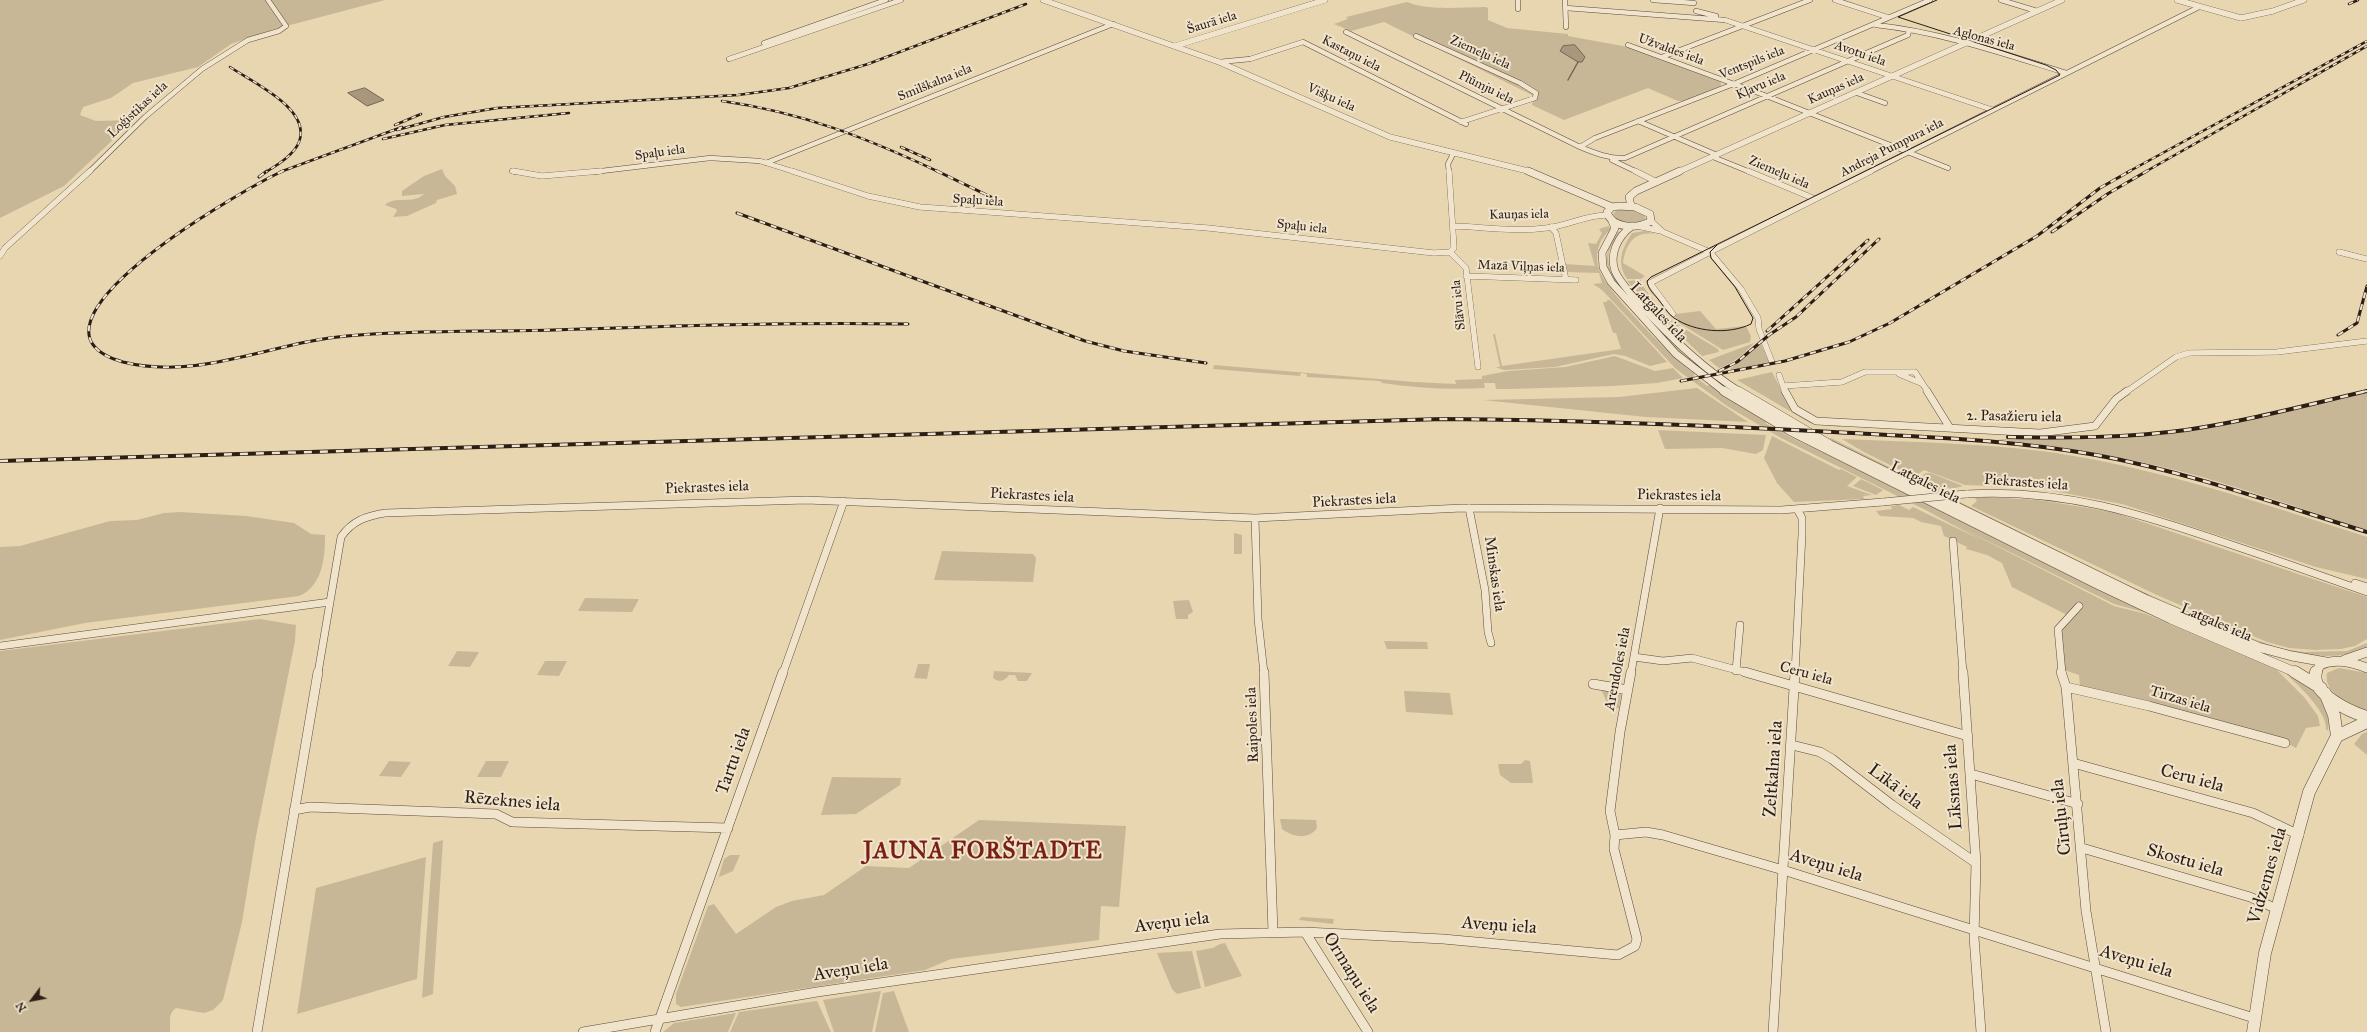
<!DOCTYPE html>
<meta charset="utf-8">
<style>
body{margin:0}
#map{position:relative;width:2367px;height:1032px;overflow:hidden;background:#e8d6b1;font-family:"IM FELL Great Primer",serif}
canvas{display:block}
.north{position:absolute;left:12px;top:980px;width:40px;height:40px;-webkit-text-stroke:3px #f0e4cc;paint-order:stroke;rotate:238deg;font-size:11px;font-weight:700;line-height:16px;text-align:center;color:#2c1d15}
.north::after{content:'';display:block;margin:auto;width:14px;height:18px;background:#2c1d15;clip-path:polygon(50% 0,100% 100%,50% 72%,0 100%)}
</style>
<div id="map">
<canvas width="2367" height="1032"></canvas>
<div class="north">N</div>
</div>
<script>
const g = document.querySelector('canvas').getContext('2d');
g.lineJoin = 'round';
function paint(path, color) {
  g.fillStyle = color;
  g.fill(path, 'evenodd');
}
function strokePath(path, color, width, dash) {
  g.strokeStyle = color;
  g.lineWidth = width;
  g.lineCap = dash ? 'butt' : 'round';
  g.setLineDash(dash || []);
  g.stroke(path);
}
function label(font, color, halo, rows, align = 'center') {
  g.font = font + ' "IM FELL Great Primer",serif';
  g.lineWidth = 4;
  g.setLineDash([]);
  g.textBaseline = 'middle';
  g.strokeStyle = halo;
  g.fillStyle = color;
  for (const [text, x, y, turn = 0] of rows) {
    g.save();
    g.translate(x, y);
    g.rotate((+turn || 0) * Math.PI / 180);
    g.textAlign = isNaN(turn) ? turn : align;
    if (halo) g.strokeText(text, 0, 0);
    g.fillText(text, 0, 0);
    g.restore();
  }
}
paint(new Path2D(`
 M 0,0 L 385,0 L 275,29 L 231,44 L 198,67 L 133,83 L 111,98 L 83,107 L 80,115 L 96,121 L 134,120 L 64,186 L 0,218 Z
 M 1407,2 C 1428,11 1463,7 1486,7 L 1488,8 L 1488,20 L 1507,28 L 1568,34 L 1568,36 L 1628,47 L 1721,82 L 1721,86 L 1685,101 L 1678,101 L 1648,88 L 1564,120 L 1532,105 L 1534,96 L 1384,22 L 1351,31 L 1334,24 L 1348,19 L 1346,17 Z
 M 442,169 L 445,176 L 455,186 L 457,194 L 437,200 L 436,203 L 407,216 L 393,217 L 397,211 L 396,209 L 385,205 C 396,195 412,205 424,194 L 402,196 L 402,191 L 424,176 Z
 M 1630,208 L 1645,215 L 1645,220 C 1637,226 1618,224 1613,214 L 1618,209 Z
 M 1609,226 L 1610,230 C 1599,239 1594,255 1599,269 C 1606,292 1673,358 1695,374 L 1693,375 L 1707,386 L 1710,385 L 1767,422 L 1765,423 L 1790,437 L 2275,668 L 2147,613 L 2114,604 L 1781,438 L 1727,406 L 1676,369 L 1602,290 L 1593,284 L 1602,283 L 1599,273 L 1567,272 L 1565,264 L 1595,266 L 1588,243 L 1596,244 L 1602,233 L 1599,229 Z
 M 1645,231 L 1659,235 C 1636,229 1626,242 1623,263 L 1645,276 L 1641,279 L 1627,279 C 1616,262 1622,249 1632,233 Z
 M 1617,232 L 1620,232 C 1612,243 1606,253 1609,266 C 1615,290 1683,355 1704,371 C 1681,361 1626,298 1611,276 C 1603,258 1608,248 1617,232 Z
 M 1641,280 L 1640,282 L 1659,308 L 1656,308 L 1659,311 L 1662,311 L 1665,316 L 1680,326 L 1672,327 L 1658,315 L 1627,281 Z
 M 1607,300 L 1610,300 L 1667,362 L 1650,366 L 1625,356 L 1614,354 L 1555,367 L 1504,370 L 1495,367 L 1500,367 L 1493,334 L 1495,334 L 1502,366 L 1621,349 L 1616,333 L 1613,333 L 1603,302 L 1607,302 Z
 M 1700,311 L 1716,329 L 1746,326 L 1751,336 L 1750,342 L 1723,350 L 1676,321 L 1675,314 Z
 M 1683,328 L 1718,349 L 1719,352 L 1702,356 L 1674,329 Z
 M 1754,343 C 1744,354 1734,363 1719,368 L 1709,360 Z
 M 1761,344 L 1770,364 L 1731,370 L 1730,369 Z
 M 1615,356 L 1655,371 L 1673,368 L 1683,378 L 1657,383 L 1613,386 L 1509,389 L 1496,389 L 1495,383 L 1484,383 L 1485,388 C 1450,390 1416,388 1382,383 L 1380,381 L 1307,377 L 1307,374 L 1301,373 L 1300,376 L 1213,369 L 1214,365 L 1414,382 L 1456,384 L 1455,380 L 1482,379 L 1482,376 L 1508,371 L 1565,367 Z
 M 1772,372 L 1791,409 L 1796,413 L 1841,425 L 1840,427 L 1810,423 L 1737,380 Z
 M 1697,388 L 1748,422 L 1646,417 L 1483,400 L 1619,397 Z
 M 2367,392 L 2367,530 C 2312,512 2257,493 2202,477 C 2134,458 2065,447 1996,439 C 2058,439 2121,440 2183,432 C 2245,423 2306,406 2367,392 Z
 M 1658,430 L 1765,435 L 1766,435 L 1763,450 L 1756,454 L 1722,448 L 1665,449 Z
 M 1772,436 L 1839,470 L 1841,469 L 1857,477 L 1847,486 L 1872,495 L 1863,496 L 1864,499 L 1794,502 L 1777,483 L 1764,458 Z
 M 1831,438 L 2121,582 L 2227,629 L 2276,647 L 2252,641 L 2171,607 L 1829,439 Z
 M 1836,438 L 1862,451 L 1842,439 C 1907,442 1981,443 2049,452 C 2158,468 2262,503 2367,537 L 2367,579 L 2316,567 L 2122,504 L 2038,488 L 1965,485 L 1924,470 L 1914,477 Z
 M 1926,473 L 1931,473 L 1963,486 L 1951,489 L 1944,486 L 1939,491 L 1918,479 Z
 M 1861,479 L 1883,490 L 1876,495 L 1853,486 Z
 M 1987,497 L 2039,500 L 2113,512 L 2367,597 L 2367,639 L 2355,646 L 2341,649 L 2315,650 L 2289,648 L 2267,642 L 2159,596 L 1971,506 L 1977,501 L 1975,498 Z
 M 1899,505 L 1909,510 L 1913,507 L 1979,539 L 1918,506 L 2114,606 L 2146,614 L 2277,670 L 2304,697 L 2318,716 L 2320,726 L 2306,728 L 2296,748 L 2285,742 L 2187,716 L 2149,701 L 2080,687 L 2079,675 L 2064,670 L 2060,631 L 2071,617 L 2012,587 L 2002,563 L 1987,555 L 1966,549 L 1967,547 L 1944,536 L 1941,526 L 1921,522 L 1913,518 L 1880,516 L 1876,511 L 1892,509 L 1891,506 Z
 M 180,512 L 246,516 L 294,523 L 311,534 L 325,535 C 325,557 323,586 299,596 L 85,623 L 0,640 L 0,547 L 20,546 L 110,521 L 137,520 L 164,513 Z
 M 1234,533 L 1242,535 L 1242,554 L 1234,554 Z
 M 942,551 L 1033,554 L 1036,558 L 1033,582 L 934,580 Z
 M 585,598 L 639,599 L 632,612 L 578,611 Z
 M 1189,600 L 1193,612 L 1188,615 L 1188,619 L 1176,619 L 1173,601 Z
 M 260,619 L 296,625 L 295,641 L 256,836 L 242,922 L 223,1000 L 213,1010 L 204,1013 L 176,1008 C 167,1014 171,1023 170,1032 L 0,1032 L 0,651 Z
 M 1384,641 L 1427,642 L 1428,649 L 1387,649 Z
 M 2367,643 L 2367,647 C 2343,660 2309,657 2283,649 L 2304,652 L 2347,651 Z
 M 457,651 L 479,652 L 470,667 L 448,666 Z
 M 545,661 L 567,661 L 559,676 L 537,675 Z
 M 918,664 L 930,664 L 927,679 L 914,678 Z
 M 2339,668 L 2367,673 L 2367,712 C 2351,706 2323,694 2327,673 Z
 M 994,671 L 1032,673 L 1027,681 L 1018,681 L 1015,675 L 1009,675 C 1005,681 999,683 993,678 Z
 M 2284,672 C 2309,678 2333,705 2328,731 L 2326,729 C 2327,711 2297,684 2284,672 Z
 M 1601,689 L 1621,693 L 1619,708 L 1613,709 L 1609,707 Z
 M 1404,691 L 1450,693 L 1453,715 L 1406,712 Z
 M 2367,732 L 2367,755 L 2354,744 L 2362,734 Z
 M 1525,760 L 1530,761 L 1533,783 L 1511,783 L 1500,775 L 1498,764 L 1521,764 Z
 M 389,761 L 411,762 L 401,777 L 379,776 Z
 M 486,761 L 509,761 L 501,777 L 477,777 Z
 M 832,777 L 901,778 L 900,785 L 856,814 L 821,815 Z
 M 1280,819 L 1316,820 L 1317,828 C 1309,840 1292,837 1282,829 Z
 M 979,820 L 1126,826 L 1119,907 L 1101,906 L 1099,940 L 951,959 L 925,970 L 681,1007 L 676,1004 L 676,994 L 708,906 L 714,904 L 736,934 L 776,907 L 792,901 L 824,895 L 866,866 L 909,868 Z
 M 443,840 L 433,994 L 422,998 L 433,843 Z
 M 730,855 L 740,855 L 733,871 L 719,877 L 716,886 L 724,859 Z
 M 426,857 L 417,979 L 297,1014 L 316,888 Z
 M 1301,917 L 1334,919 L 1333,924 L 1299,920 Z
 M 1225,943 L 1242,976 L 1205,987 L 1196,951 L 1213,948 L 1220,944 Z
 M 1192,951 L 1201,988 L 1177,994 L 1172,989 L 1157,953 Z
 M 881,991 L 872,1032 L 834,1032 L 823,1000 Z
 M 894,991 L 909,1032 L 875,1032 L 883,993 Z
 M 817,1001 L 831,1032 L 730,1032 L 739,1012 Z
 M 736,1013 L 728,1032 L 663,1032 L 674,1023 Z`), '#c8b796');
const water = new Path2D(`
 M 1575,45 L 1585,57 L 1582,62 L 1578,62 L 1560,51 L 1563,46 Z
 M 365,88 L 384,100 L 367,106 L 348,93 Z`);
paint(water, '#a8977c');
strokePath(water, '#766653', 1);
strokePath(new Path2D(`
 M 1568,80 L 1578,62`), '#766653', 1.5);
const minorFar3 = new Path2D(`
 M 1518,0 L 1518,9
 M 1565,0 L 1566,27
 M 1653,0 L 1694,3
 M 1835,0 L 1887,17
 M 2001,0 L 2037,11
 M 1566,8 L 1725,20 L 1993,110
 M 1696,11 L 1716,16
 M 1876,25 C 1941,32 2004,54 2066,73
 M 1346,32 L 1580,147 C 1595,153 1609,159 1625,158 L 1908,35 L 1909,30
 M 1416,36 L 1520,83 L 1536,93 L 1535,98 L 1461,122
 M 764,43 L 886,0
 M 1628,45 L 1764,95 L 1948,168
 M 1662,57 L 1810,0
 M 729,59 L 901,0
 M 1219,62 L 1250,59 L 1303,42 L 1466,124
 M 1857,93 L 1885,103
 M 1638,121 L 1717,155
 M 1580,147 L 1595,138 L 1736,83 L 1930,0
 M 1713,157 L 1750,172
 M 1612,160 L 1637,172
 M 766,163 L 1113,24
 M 512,171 L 515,172
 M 89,172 L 145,117 L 202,69 L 248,40 L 279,31 L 286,26 L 268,0
 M 593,172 L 710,158 L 760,161 L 795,172
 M 1449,172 L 1448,164 L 1453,154
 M 1869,172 L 2199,7`);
const minorFar2 = new Path2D(`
 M 513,171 L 542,176 L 601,171
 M 792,171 L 868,196 L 920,207 L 1208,228 L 1434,253 L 1450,252
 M 1449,171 L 1454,248 L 1450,252 L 1466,268 L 1478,367
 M 1635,171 L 1657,182
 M 1748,171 L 1815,199
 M 1651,221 L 1663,232 L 1710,252
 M 1453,226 C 1484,227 1515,232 1546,228 C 1567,226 1586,215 1607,215
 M 1637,226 L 1661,231
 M 1551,227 L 1556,233 L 1566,280
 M 2339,252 L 2367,259
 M 0,256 L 5,248 L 90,171
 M 1466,276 L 1576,280
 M 1673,314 L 1650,283 L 1710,252
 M 1772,362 L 1759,329 L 1758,318 L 1741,289 L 1710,252 L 1871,171
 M 1899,374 L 1923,384
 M 1779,375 L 1785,392
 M 1783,386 L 1842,382 L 1865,372 L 1915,372 L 1928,392
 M 2126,392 L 2176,357 L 2189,353 L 2277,352 L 2367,341`);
const minorFar1 = new Path2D(`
 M 1785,391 L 1795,409 L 1816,421 L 2040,433 L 2095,426 L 2116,399 L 2127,391
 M 1927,391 L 1950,428
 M 1966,494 C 2062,488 2142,514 2232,545 C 2277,560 2322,576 2367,592
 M 1469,508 L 1485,590 L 1488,632 L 1491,643
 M 1255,518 L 1258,619 L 1264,673
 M 1953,541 L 1963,673
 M 2355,583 L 2367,587
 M 0,646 L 330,602
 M 1634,657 L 1663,661 L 1692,658 L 1748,673
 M 1736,671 L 1740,625
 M 318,673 L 341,537 C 352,521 366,516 385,513 L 806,500 L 1255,518 L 1462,508 L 1781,510 L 1883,502
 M 783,673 L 844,501
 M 1631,673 L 1660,508
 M 1795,673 L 1802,534 L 1802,518 L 1797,509
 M 2062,673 L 2058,629 L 2079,606`);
const minor = new Path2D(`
 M 1264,672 L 1273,932
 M 1745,672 L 1968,736
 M 1963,672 L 1976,863 L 1974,937 L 1981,1032
 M 2061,672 L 2066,687 L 2086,911 L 2106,1032
 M 1593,684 L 1628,690
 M 2066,687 L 2149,706 L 2285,743
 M 1792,745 L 1820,752 L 1832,759 L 1892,805 L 1976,863
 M 2073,763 L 2253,813 L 2299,835
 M 1971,774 L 2078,804
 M 294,810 L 310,807 L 496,814 L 512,822 L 728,828
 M 1615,835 L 1610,811 L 1620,732 L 1631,672
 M 2082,848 L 2250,897 L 2277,909
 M 1305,932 L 1368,1032
 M 257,1032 L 318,672
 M 583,1032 L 817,992 L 1220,934 L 1305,932 L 1443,939 L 1618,955 L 1635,946 L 1637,939 L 1614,849 L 1615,835 L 1646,832 L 1663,835 L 1783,870 L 2254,1018
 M 655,1032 L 783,672
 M 1773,1032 L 1795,672`);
const tertiaryFar3 = new Path2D(`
 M 1043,0 L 1219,62 L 1390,137 L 1532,172
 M 2177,0 L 2241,18 L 2273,11 L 2304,0
 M 1175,46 L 1325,0
 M 1678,172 L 2062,0`);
const tertiaryFar2 = new Path2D(`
 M 1528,171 L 1612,207
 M 1619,206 L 1635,207 L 1650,214 L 1651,221 C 1638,229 1612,229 1607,212 L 1612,207 Z
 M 1631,206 L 1629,197 L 1636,191 L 1680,171
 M 1612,221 L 1615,228 L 1602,253 L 1603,267 L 1611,282 L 1676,354 L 1725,392
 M 1632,226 C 1618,236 1609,254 1615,271 C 1620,283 1631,293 1639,303 C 1669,336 1702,368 1740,392`);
const tertiaryFar1 = new Path2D(`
 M 1724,391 L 1791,431 L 2099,585 L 2171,619 L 2297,673
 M 1738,391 L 1830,445 L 2147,600 L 2258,647 L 2292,656 L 2326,662
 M 2344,660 L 2367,652
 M 2316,673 L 2320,665 C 2336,658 2351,662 2367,668`);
const tertiary = new Path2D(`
 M 2295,672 L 2321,688
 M 2316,672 C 2310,694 2351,712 2367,717
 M 2337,736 L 2367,722
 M 2253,1032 L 2265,953 L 2309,792 L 2337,736 L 2334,715 L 2325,693`);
strokePath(minorFar3, '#5b4b3c', 5.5);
strokePath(minorFar2, '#5b4b3c', 6);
strokePath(minorFar1, '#5b4b3c', 8);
strokePath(minor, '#5b4b3c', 10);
strokePath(tertiaryFar3, '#5b4b3c', 6);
strokePath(tertiaryFar2, '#5b4b3c', 8);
strokePath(tertiaryFar1, '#5b4b3c', 10);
strokePath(tertiary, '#5b4b3c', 13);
strokePath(minorFar3, '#f0e4cc', 4.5);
strokePath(minorFar2, '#f0e4cc', 5.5);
strokePath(minorFar1, '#f0e4cc', 7);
strokePath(minor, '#f0e4cc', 9);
strokePath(tertiaryFar3, '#f0e4cc', 5.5);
strokePath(tertiaryFar2, '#f0e4cc', 7);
strokePath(tertiaryFar1, '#f0e4cc', 9);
strokePath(tertiary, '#f0e4cc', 12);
strokePath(new Path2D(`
 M 1717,245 L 1710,252 L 1711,258 L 1735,287 L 1753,318 L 1751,324 C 1728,335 1695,332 1674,318 C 1667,313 1663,305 1658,299 C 1653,293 1648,289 1647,281 L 1651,277 L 2060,75 L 2056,70 L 2046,65 L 1898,17 L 1937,0`), '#2c1d15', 1);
const railFar2 = new Path2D(`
 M 2349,4 L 2358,0
 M 230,67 C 252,82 312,109 299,142 C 294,155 277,165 266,172
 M 722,101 C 801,112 867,138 939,172
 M 395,125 L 421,114
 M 397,130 L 444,117 L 497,108 L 738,95 L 789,88 L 868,64 L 1026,4
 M 383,139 L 445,125 L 569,113
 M 901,147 L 930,160
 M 280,172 L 402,127
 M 2128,172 L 2367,41
 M 2145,172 L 2367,46`);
const railFar1 = new Path2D(`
 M 283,171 C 245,188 0,328 123,362 C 200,381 272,342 347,336 C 415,330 484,332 553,330 C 671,326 789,322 908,324
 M 937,171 L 991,197
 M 259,177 L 267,171
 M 737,213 L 1085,341 L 1124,351 L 1206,363
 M 2052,232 L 2109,193 L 2147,171
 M 1767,331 L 1868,240
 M 2338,335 L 2357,323 L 2367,286
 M 1719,371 L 1737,362 L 1769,335 L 1796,317 L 1879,239
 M 1681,381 L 1785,361 L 1849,342 L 1890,323 L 2037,236 L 2100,188 L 2130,171
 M 2362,392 L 2367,391`);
const rail = new Path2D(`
 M 2008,437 C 2067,438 2127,438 2186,430 C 2247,421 2307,405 2367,391
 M 0,461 L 1443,419 C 1573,420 1703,425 1833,432 C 1921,437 2009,439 2096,455 C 2188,472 2277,504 2367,532`);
strokePath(railFar2, '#2c1d15', 2.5);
strokePath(railFar1, '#2c1d15', 3);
strokePath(rail, '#2c1d15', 4);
strokePath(railFar2, '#f0e4cc', 1.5, [4.5]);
strokePath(railFar1, '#f0e4cc', 2, [6]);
strokePath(rail, '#f0e4cc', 2.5, [8]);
const minorBridge = new Path2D(`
 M 1883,502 L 1966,494`);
strokePath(minorBridge, '#5b4b3c', 8, []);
strokePath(minorBridge, '#f0e4cc', 7);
label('13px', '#2c1d15', '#f0e4cc', [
 ["Šaurā iela",1212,23,-17],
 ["Aglonas iela",1984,39,15],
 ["Užvaldes iela",1671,50,20],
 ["Ziemeļu iela",1480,53,24],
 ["Kastaņu iela",1351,54,27],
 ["Avotu iela",1860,54,19],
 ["Ventspils iela",1752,63,-22],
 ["Smilškalna iela",935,83,-22],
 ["Kļavu iela",1761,86,-23],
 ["Plūmju iela",1486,88,26],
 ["Kauņas iela",1836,89,-24],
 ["Višķu iela",1331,98,24],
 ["Loģistikas iela",138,110,-43],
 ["Andreja Pumpura iela",1892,148,-27],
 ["Spaļu iela",660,153,-8],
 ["Ziemeļu iela",1779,173,23],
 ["Spaļu iela",978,201,4],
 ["Kauņas iela",1519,215,-1],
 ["Spaļu iela",1302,227,6],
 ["Mazā Viļņas iela",1521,267,2],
 ["Slāvu iela",1459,305,-96]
]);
label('15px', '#2c1d15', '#f0e4cc', [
 ["Latgales iela",1658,313,47],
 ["2. Pasažieru iela",2014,417,1],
 ["Latgales iela",1925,483,27],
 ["Piekrastes iela",2026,483,4],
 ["Piekrastes iela",707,488,-2],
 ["Piekrastes iela",1032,496,3],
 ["Piekrastes iela",1679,496,1],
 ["Piekrastes iela",1354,501,-3],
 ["Minskas iela",1494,574,82],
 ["Latgales iela",2216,623,23],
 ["Arendoles iela",1618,669,-79],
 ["Ceru iela",1806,674,15],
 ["Tirzas iela",2180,700,17],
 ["Raipoles iela",1253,725,-92]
]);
label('18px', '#2c1d15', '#f0e4cc', [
 ["Tartu iela",734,761,-70],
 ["Zeltkalna iela",1774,769,-86],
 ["Ceru iela",2192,779,15],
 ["Līkā iela",1895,787,37],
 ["Līksnas iela",1954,787,-94],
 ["Rēzeknes iela",512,802,5],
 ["Cīruļu iela",2062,817,-96],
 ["Skostu iela",2185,861,16],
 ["Aveņu iela",1826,866,17],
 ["Vidzemes iela",2268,876,-74],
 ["Aveņu iela",1172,923,-7],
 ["Aveņu iela",1499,926,4],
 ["Aveņu iela",2136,962,17],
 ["Aveņu iela",851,970,-9],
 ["Ormaņu iela",1351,973,58]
]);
g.letterSpacing = '1px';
label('bold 23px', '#7a1f14', '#f0e4cc', [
 ["JAUNĀ FORŠTADTE",983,852]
]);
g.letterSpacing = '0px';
</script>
